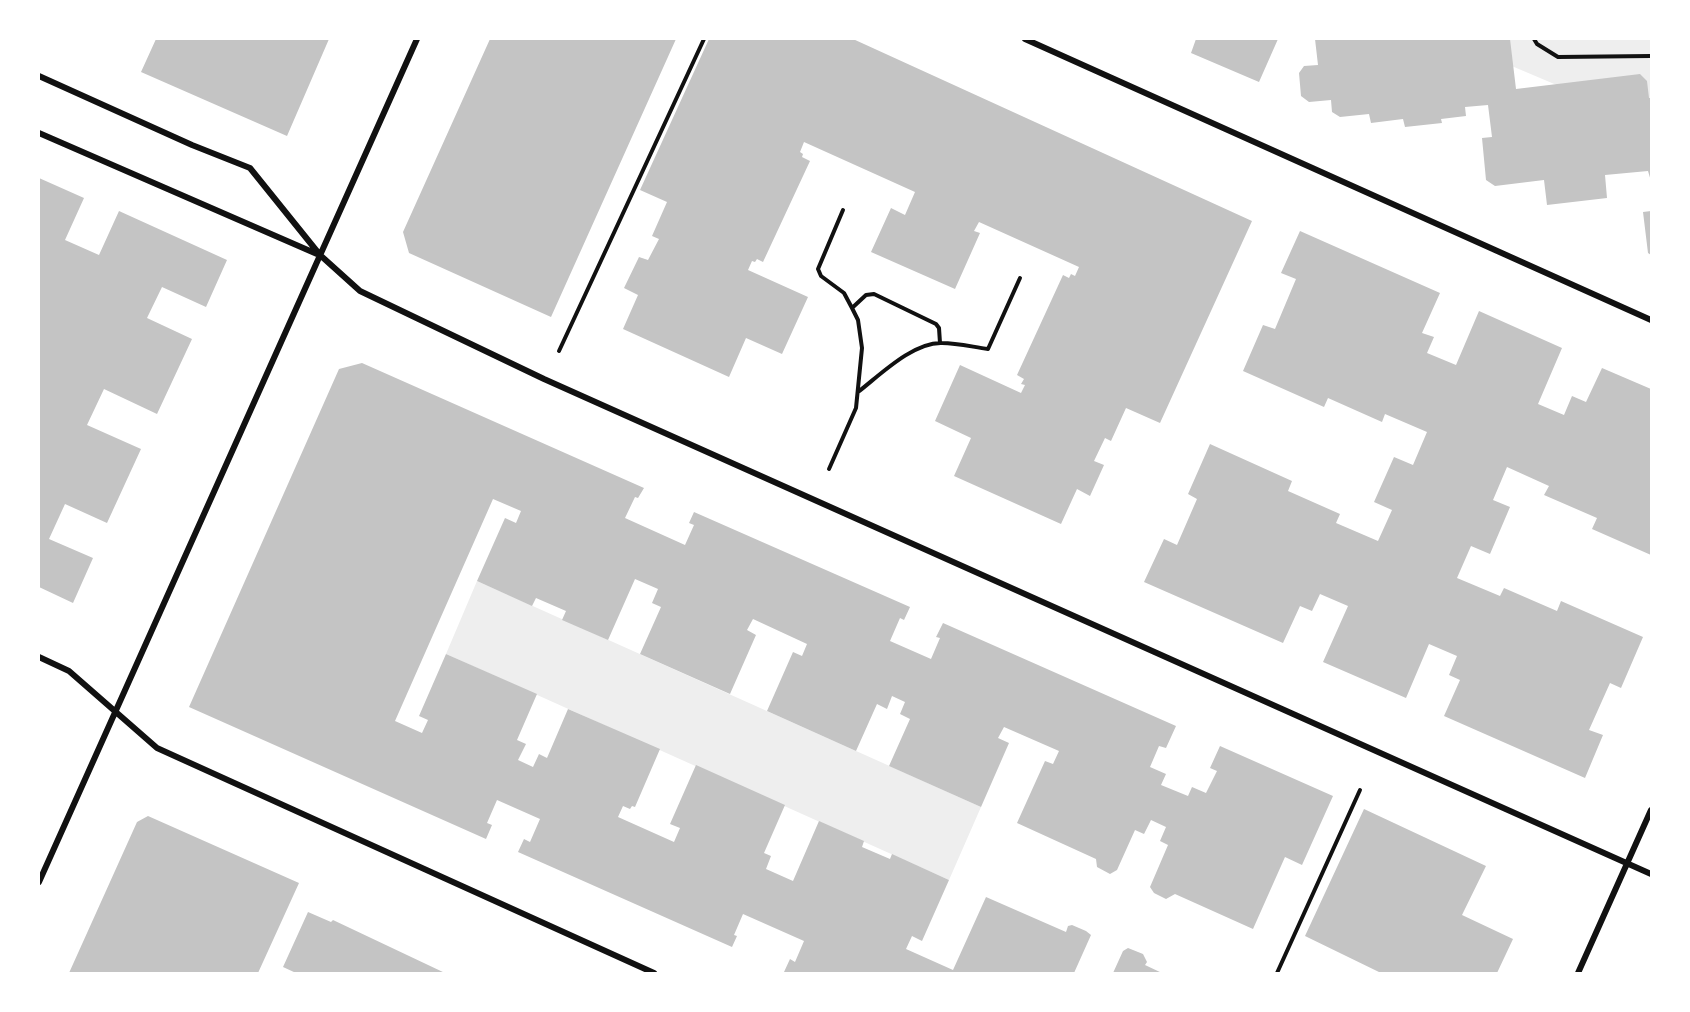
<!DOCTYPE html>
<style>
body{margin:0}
#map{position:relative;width:1690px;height:1012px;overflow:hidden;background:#fff;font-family:Overpass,sans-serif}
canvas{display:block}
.frame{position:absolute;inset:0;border:40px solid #fff;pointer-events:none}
</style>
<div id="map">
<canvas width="1690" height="1012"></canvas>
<div class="frame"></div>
</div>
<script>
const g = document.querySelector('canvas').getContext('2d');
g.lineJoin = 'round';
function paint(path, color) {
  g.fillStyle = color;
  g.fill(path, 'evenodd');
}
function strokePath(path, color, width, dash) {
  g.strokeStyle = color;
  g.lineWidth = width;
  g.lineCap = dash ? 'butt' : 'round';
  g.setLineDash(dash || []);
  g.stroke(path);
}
paint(new Path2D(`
 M 1448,39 L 1651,39 L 1651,125 Z
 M 477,581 L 981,807 L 949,880 L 446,654 Z`), '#eee');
paint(new Path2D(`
 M 156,39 L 329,39 L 287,136 L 141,72 Z
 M 490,39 L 676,39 L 551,317 L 409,253 L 403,232 Z
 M 709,39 L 853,39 L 1252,221 L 1160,423 L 1126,408 L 1111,441 L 1105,438 L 1094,461 L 1104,465 L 1090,496 L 1077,489 L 1061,524 L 954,476 L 971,438 L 935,421 L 960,365 L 1021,393 L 1025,385 L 1021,384 L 1024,379 L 1017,375 L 1063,275 L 1069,278 L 1071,274 L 1075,276 L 1079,267 L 979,222 L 974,231 L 980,233 L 955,289 L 871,252 L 891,208 L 905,215 L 915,192 L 804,142 L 800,152 L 803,154 L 802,157 L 810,161 L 763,262 L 757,259 L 755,262 L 752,261 L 748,270 L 808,297 L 782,354 L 746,338 L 729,377 L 623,329 L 638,295 L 624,288 L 639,257 L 648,260 L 659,239 L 652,236 L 667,202 L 640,190 Z
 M 1196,39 L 1278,39 L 1259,82 L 1191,53 Z
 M 1315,39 L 1510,39 L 1516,89 L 1640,74 L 1647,81 L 1649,98 L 1651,98 L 1651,181 L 1648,171 L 1605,175 L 1607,198 L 1547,205 L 1544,180 L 1495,186 L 1486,180 L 1482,138 L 1492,137 L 1488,105 L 1465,107 L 1466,116 L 1441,119 L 1442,123 L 1405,127 L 1403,119 L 1371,123 L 1369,114 L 1340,117 L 1332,112 L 1331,100 L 1309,102 L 1301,96 L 1299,73 L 1304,66 L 1318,65 Z
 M 39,178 L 84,198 L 65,240 L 99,255 L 119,211 L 227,260 L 206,307 L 162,287 L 147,318 L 192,339 L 157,414 L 104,389 L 87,425 L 141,449 L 107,523 L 65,504 L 49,539 L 93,558 L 73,603 L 39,587 Z
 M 1651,211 L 1651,255 L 1648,253 L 1643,212 Z
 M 1300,231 L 1440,293 L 1422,333 L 1434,337 L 1427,353 L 1456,365 L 1479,311 L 1562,348 L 1538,404 L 1564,415 L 1572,396 L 1586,402 L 1602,368 L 1651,389 L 1651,555 L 1592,529 L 1597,518 L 1544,495 L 1549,486 L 1507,467 L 1493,500 L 1510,507 L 1490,554 L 1471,546 L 1457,578 L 1500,596 L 1504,588 L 1557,611 L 1561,601 L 1643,637 L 1621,688 L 1610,683 L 1589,730 L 1603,735 L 1585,778 L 1444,716 L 1460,680 L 1449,675 L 1457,656 L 1429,644 L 1406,698 L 1323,662 L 1348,606 L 1320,594 L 1312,611 L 1300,606 L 1283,643 L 1144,582 L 1164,539 L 1177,545 L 1197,499 L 1188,494 L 1210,444 L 1292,481 L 1288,491 L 1340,514 L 1336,523 L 1378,541 L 1392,510 L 1374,502 L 1394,457 L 1413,465 L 1427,432 L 1385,414 L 1382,422 L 1328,398 L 1324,407 L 1243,371 L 1263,325 L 1275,329 L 1296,279 L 1281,273 Z
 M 362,363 L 644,488 L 638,498 L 635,497 L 625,518 L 685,545 L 694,525 L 689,523 L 694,512 L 910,607 L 904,620 L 900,618 L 890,641 L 931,659 L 940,638 L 936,637 L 943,623 L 1176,726 L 1166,748 L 1159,746 L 1150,767 L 1166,774 L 1161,785 L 1188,796 L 1192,787 L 1206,793 L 1217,771 L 1210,768 L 1220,746 L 1333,796 L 1302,865 L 1285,857 L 1253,929 L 1175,894 L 1166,899 L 1154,893 L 1150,887 L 1168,845 L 1160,841 L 1166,827 L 1151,820 L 1144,834 L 1135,830 L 1117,870 L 1110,874 L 1097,867 L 1096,859 L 1017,823 L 1045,761 L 1053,764 L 1059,751 L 1004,727 L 998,738 L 1009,743 L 981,807 L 889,766 L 910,719 L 900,714 L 905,702 L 892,696 L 887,709 L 877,704 L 856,751 L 767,711 L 793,652 L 802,656 L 807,644 L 753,619 L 747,630 L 756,635 L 730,694 L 640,654 L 661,607 L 652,603 L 658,589 L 635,579 L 608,640 L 562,620 L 566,611 L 536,598 L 532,606 L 477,581 L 505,518 L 516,523 L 521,511 L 493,499 L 395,721 L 422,733 L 428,720 L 419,716 L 446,654 L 537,694 L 517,740 L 526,744 L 518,760 L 533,767 L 539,754 L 547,758 L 568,709 L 660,749 L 635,807 L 632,806 L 630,809 L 623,806 L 618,817 L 674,842 L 680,828 L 670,824 L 696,765 L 785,805 L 764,853 L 771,856 L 766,869 L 793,881 L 819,821 L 864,841 L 862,847 L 890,859 L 892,854 L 949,880 L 922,941 L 912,936 L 906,949 L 953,970 L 986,897 L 1066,932 L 1068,926 L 1072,925 L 1086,931 L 1091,935 L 1074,973 L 787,973 L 784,972 L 790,959 L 795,962 L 804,941 L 743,914 L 734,935 L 737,936 L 732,947 L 518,852 L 524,839 L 530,842 L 540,819 L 497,800 L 487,823 L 492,825 L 486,839 L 189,707 L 339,369 Z
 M 1364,809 L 1486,866 L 1462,915 L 1513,939 L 1497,973 L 1381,973 L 1305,936 Z
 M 148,816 L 299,883 L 258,973 L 69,973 L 137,822 Z
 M 308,912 L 331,922 L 333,920 L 445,973 L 296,973 L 283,967 Z
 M 1128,948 L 1143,954 L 1147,962 L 1145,965 L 1162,973 L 1113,973 L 1123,951 Z`), '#c4c4c4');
strokePath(new Path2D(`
 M 1534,39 L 1537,44 L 1558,57 L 1651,56
 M 852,308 L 866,295 L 874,294 L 936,324 L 939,328 L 940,343
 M 559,351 L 704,39
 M 858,392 C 880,375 913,342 942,343 C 957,343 973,347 988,349 L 1020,278
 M 829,469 L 856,408 L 862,348 L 858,320 L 852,308 L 844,293 L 821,276 L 818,269 L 843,210
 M 1277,973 L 1360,790`), '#111', 4);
strokePath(new Path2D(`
 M 1025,39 L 1651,320
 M 39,76 L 192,145 L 250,168 L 320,255 L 360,291 L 544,379 L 1651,874
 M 39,133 L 317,254
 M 39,657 L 69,671 L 157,748 L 654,973
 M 39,882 L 417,39
 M 1578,973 L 1651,810`), '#111', 6);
</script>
